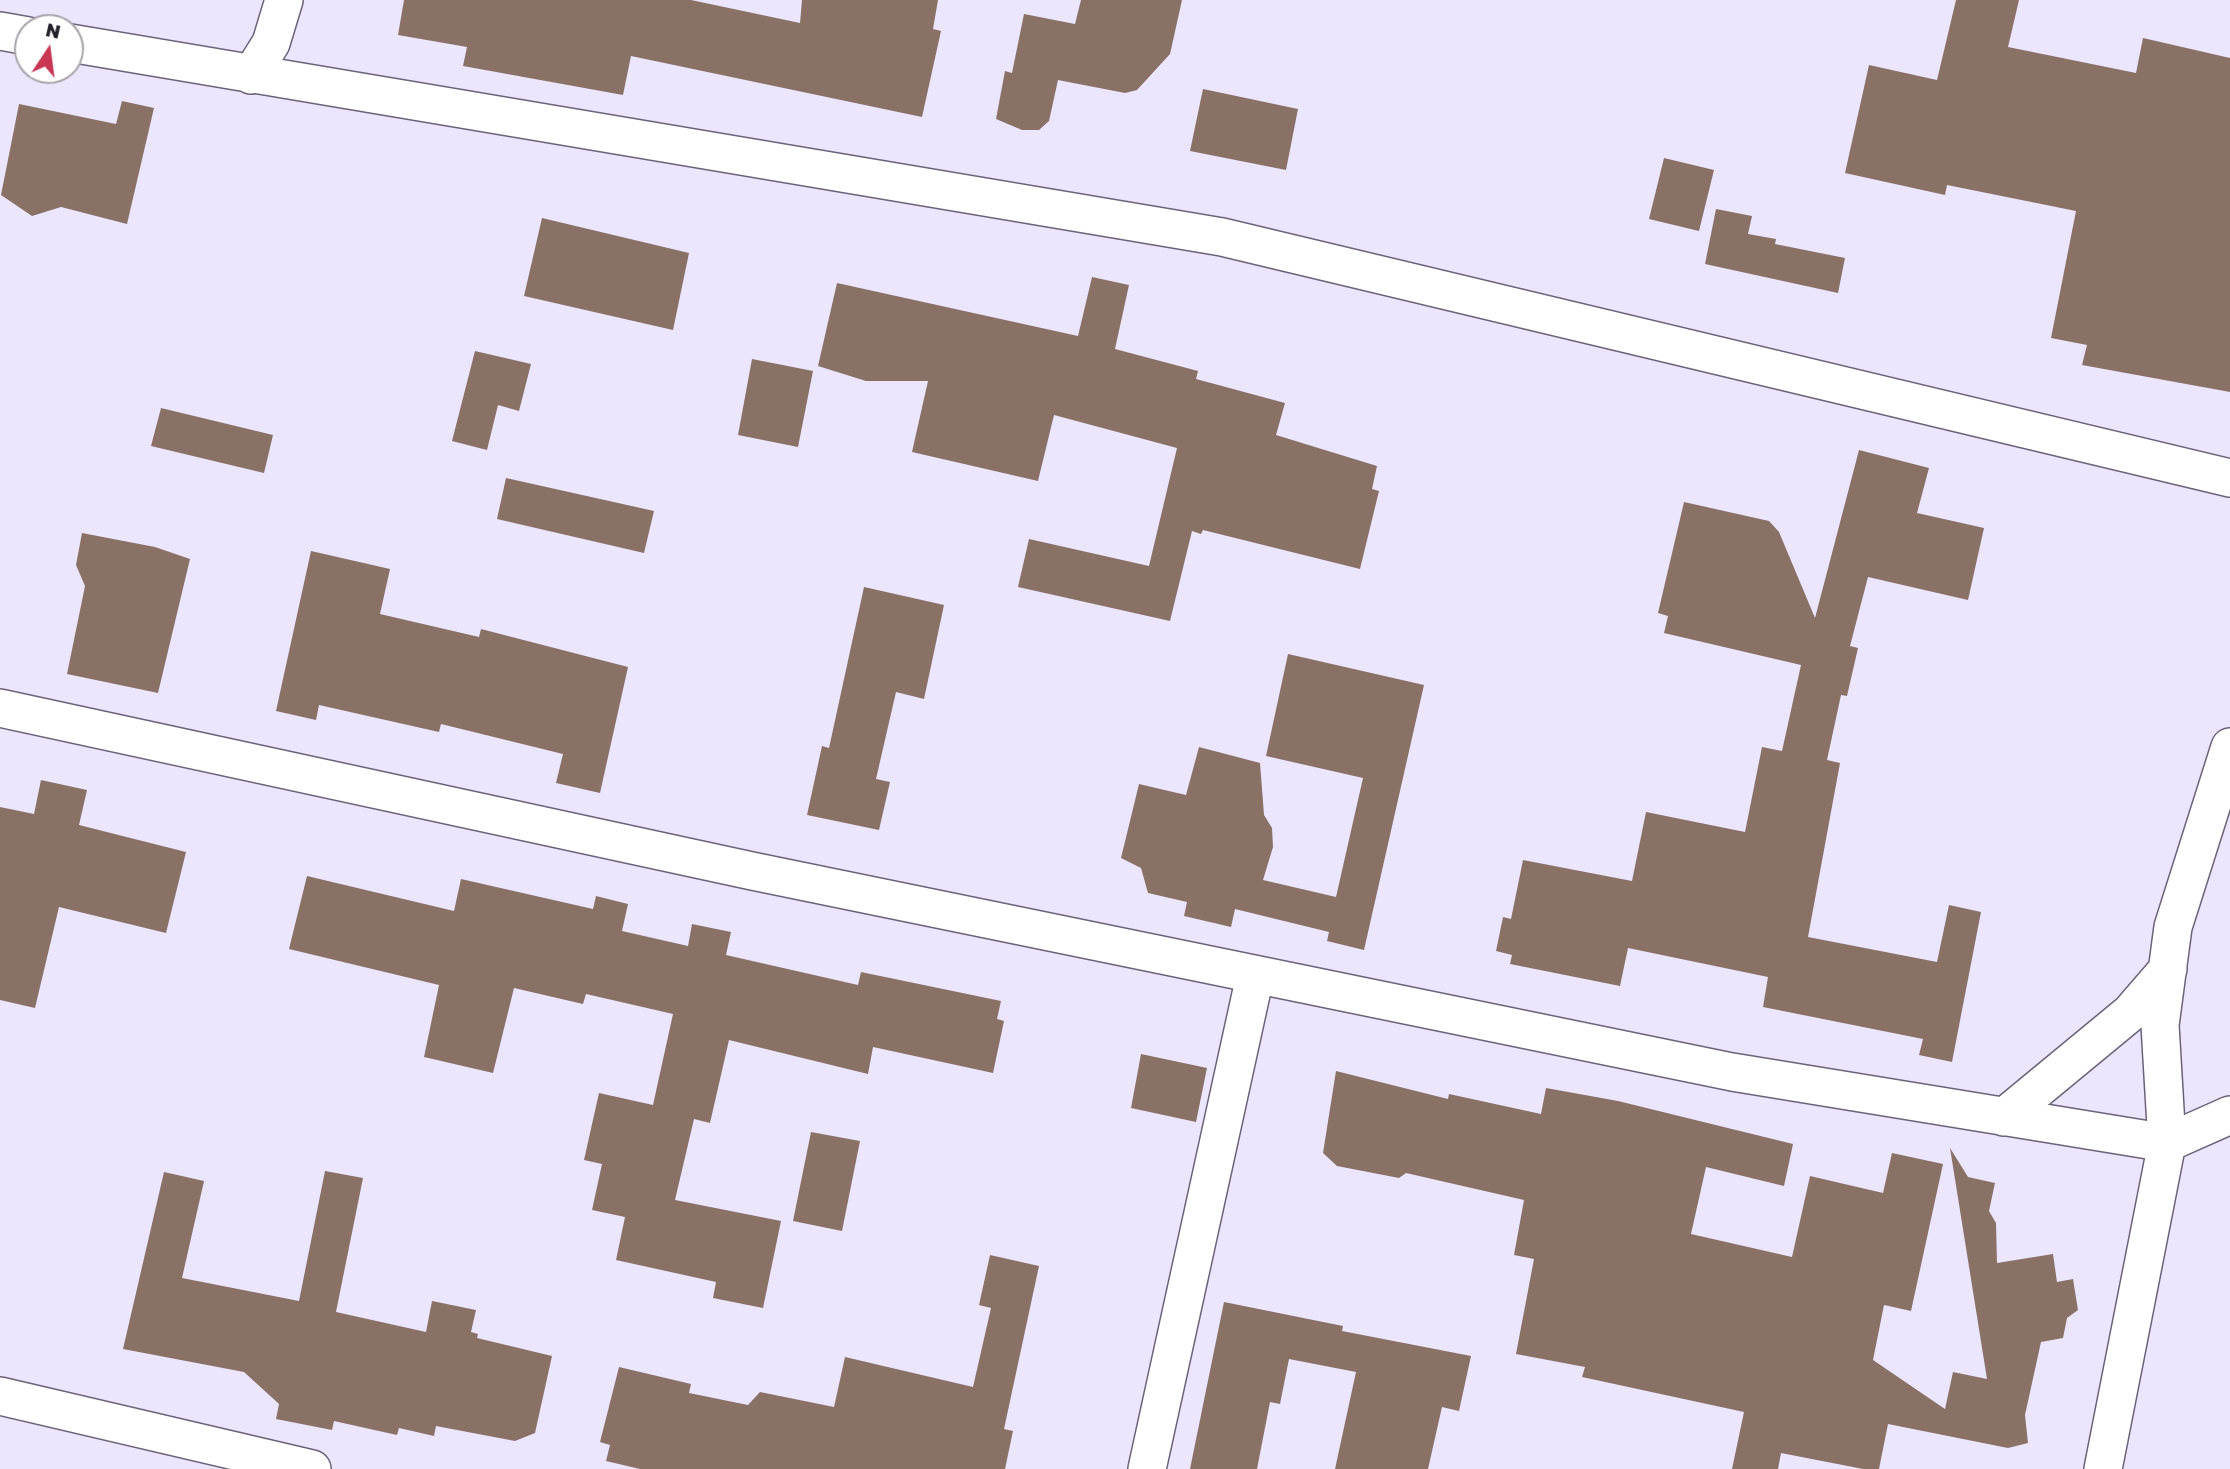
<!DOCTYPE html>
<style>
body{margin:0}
#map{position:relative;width:2230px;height:1469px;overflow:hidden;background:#ece5fe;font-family:"Golos Text",sans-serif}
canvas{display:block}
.north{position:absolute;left:14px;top:14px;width:70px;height:70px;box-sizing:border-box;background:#fff;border:2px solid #a7a5a9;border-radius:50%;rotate:13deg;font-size:19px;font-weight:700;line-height:28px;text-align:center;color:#221f28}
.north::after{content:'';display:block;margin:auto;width:24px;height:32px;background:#c73754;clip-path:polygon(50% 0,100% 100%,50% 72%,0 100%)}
</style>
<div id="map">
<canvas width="2230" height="1469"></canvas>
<div class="north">N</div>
</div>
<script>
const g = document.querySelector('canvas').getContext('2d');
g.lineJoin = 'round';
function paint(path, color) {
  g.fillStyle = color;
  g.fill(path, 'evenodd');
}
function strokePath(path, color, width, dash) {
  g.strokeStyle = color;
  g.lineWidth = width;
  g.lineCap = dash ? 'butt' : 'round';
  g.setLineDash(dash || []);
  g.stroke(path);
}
paint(new Path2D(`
 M 404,0 L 691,0 L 800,23 L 802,0 L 938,0 L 933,29 L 941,31 L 922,117 L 631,56 L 623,95 L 463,66 L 467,47 L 398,35 Z
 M 1081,0 L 1182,0 L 1170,54 L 1137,90 L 1125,93 L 1058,80 L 1049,121 L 1039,130 L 1022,130 L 996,119 L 1005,71 L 1012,73 L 1024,14 L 1075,24 Z
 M 1956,0 L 2019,0 L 2008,47 L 2136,73 L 2143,38 L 2230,58 L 2230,392 L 2082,365 L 2087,345 L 2051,338 L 2076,211 L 1947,185 L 1945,195 L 1845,173 L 1869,65 L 1937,80 Z
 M 1203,89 L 1298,109 L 1286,170 L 1190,151 Z
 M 122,101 L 154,108 L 127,224 L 61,207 L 32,216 L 1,195 L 19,104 L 116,124 Z
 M 1664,158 L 1714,170 L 1699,231 L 1649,219 Z
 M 1716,209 L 1752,216 L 1748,234 L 1776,239 L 1775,244 L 1845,258 L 1838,293 L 1705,264 Z
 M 542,218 L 689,253 L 673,330 L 524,296 Z
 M 1092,277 L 1129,285 L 1115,349 L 1198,371 L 1196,379 L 1285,403 L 1276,435 L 1377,466 L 1372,489 L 1379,491 L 1360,569 L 1203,530 L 1201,534 L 1192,531 L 1170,621 L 1018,587 L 1029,539 L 1149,566 L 1177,448 L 1054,415 L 1038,481 L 912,452 L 928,381 L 866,381 L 818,366 L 837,283 L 1078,336 Z
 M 475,351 L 531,364 L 519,411 L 498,405 L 487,450 L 452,441 Z
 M 752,359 L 813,371 L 798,447 L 738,435 Z
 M 161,408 L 273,435 L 264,473 L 151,446 Z
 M 1859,450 L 1929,468 L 1917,513 L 1984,528 L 1968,600 L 1868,577 L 1850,646 L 1858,648 L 1847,696 L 1841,695 L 1827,760 L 1840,763 L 1808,937 L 1937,962 L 1949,905 L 1981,912 L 1952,1062 L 1919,1055 L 1923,1039 L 1763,1007 L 1768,977 L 1628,948 L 1620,986 L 1510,964 L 1512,955 L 1496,951 L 1503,917 L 1511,919 L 1523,860 L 1632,881 L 1646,812 L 1745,832 L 1762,747 L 1782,751 L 1801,665 L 1664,633 L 1668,616 L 1658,613 L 1684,502 L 1769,521 L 1779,532 L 1815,618 Z
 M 506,478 L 654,511 L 644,553 L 497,519 Z
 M 82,533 L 155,547 L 190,559 L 158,693 L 67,674 L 85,586 L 76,565 Z
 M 311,551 L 390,569 L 380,614 L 479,637 L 481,629 L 628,667 L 600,793 L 556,783 L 563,754 L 441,724 L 439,732 L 319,705 L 316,720 L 276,711 Z
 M 864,587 L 944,605 L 924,699 L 896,692 L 876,779 L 890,782 L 879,830 L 807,815 L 822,746 L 829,748 Z
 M 1288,654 L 1424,685 L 1364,950 L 1327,941 L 1329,932 L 1235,909 L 1231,927 L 1184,916 L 1187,902 L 1148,893 L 1141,868 L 1121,858 L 1139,784 L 1186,795 L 1199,747 L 1260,763 L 1264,815 L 1272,828 L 1273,847 L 1263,880 L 1336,897 L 1363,778 L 1266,756 Z
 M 41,780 L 87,790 L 79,825 L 186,852 L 166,933 L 59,907 L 35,1008 L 0,1000 L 0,807 L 34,814 Z
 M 307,876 L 454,911 L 461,879 L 593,909 L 596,896 L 628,904 L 622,931 L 688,946 L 692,924 L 731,932 L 726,955 L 858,985 L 861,972 L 1001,1001 L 997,1019 L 1004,1021 L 993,1073 L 873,1047 L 868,1074 L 729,1040 L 710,1123 L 694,1119 L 675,1200 L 781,1221 L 763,1308 L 713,1298 L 716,1282 L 616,1260 L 625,1217 L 592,1210 L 602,1164 L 584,1160 L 599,1093 L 653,1105 L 673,1014 L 586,994 L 583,1004 L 514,988 L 493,1073 L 424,1057 L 439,985 L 289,949 Z
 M 1141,1054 L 1207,1068 L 1196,1122 L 1131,1108 Z
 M 1336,1071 L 1448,1099 L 1449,1094 L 1541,1114 L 1546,1088 L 1618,1101 L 1793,1144 L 1784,1186 L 1706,1167 L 1691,1234 L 1792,1257 L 1810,1176 L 1883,1193 L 1892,1153 L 1943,1164 L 1911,1311 L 1884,1305 L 1873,1360 L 1945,1409 L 1953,1372 L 1987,1379 L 1950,1148 L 1968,1177 L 1995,1183 L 1989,1211 L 1996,1223 L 1997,1263 L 2053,1254 L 2057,1282 L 2073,1279 L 2078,1310 L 2067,1318 L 2063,1338 L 2041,1342 L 2025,1415 L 2028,1443 L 2008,1448 L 1888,1424 L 1879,1469 L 1863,1469 L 1781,1453 L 1778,1469 L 1732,1469 L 1744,1412 L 1582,1377 L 1585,1367 L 1516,1354 L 1534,1259 L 1514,1255 L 1524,1200 L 1406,1173 L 1399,1178 L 1337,1166 L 1323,1153 Z
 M 811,1132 L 860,1141 L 842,1231 L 793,1221 Z
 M 325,1171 L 363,1178 L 336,1312 L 426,1332 L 432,1301 L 476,1310 L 471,1332 L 478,1334 L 477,1338 L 552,1356 L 535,1433 L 515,1441 L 436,1426 L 434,1436 L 399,1428 L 397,1435 L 334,1421 L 332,1430 L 276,1419 L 279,1404 L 244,1372 L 123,1349 L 164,1172 L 204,1181 L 182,1278 L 299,1301 Z
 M 990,1255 L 1039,1266 L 1004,1429 L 1013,1431 L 1005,1469 L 640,1469 L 606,1461 L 610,1445 L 600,1442 L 619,1367 L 691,1384 L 689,1393 L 748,1405 L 760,1392 L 834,1407 L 845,1357 L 973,1387 L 991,1308 L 979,1305 Z
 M 1224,1302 L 1343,1326 L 1342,1331 L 1471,1356 L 1459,1411 L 1442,1407 L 1428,1469 L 1335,1469 L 1356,1372 L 1289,1359 L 1280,1404 L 1270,1402 L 1257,1469 L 1190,1469 Z`), '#897265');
const minor = new Path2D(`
 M 0,31 L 28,36
 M 70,43 L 1222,237 L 2230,478
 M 251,75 L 271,43 L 284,0
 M 0,708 L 752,871 L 1732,1072 L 2167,1143 L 2230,1115
 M 2004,1117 L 2130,1013 L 2168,969
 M 0,1396 L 312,1469
 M 1147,1469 L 1255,976
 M 2103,1469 L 2167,1143 L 2160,1025 L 2173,927 L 2230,747`);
strokePath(minor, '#6b6479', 40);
strokePath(minor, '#fff', 37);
</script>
